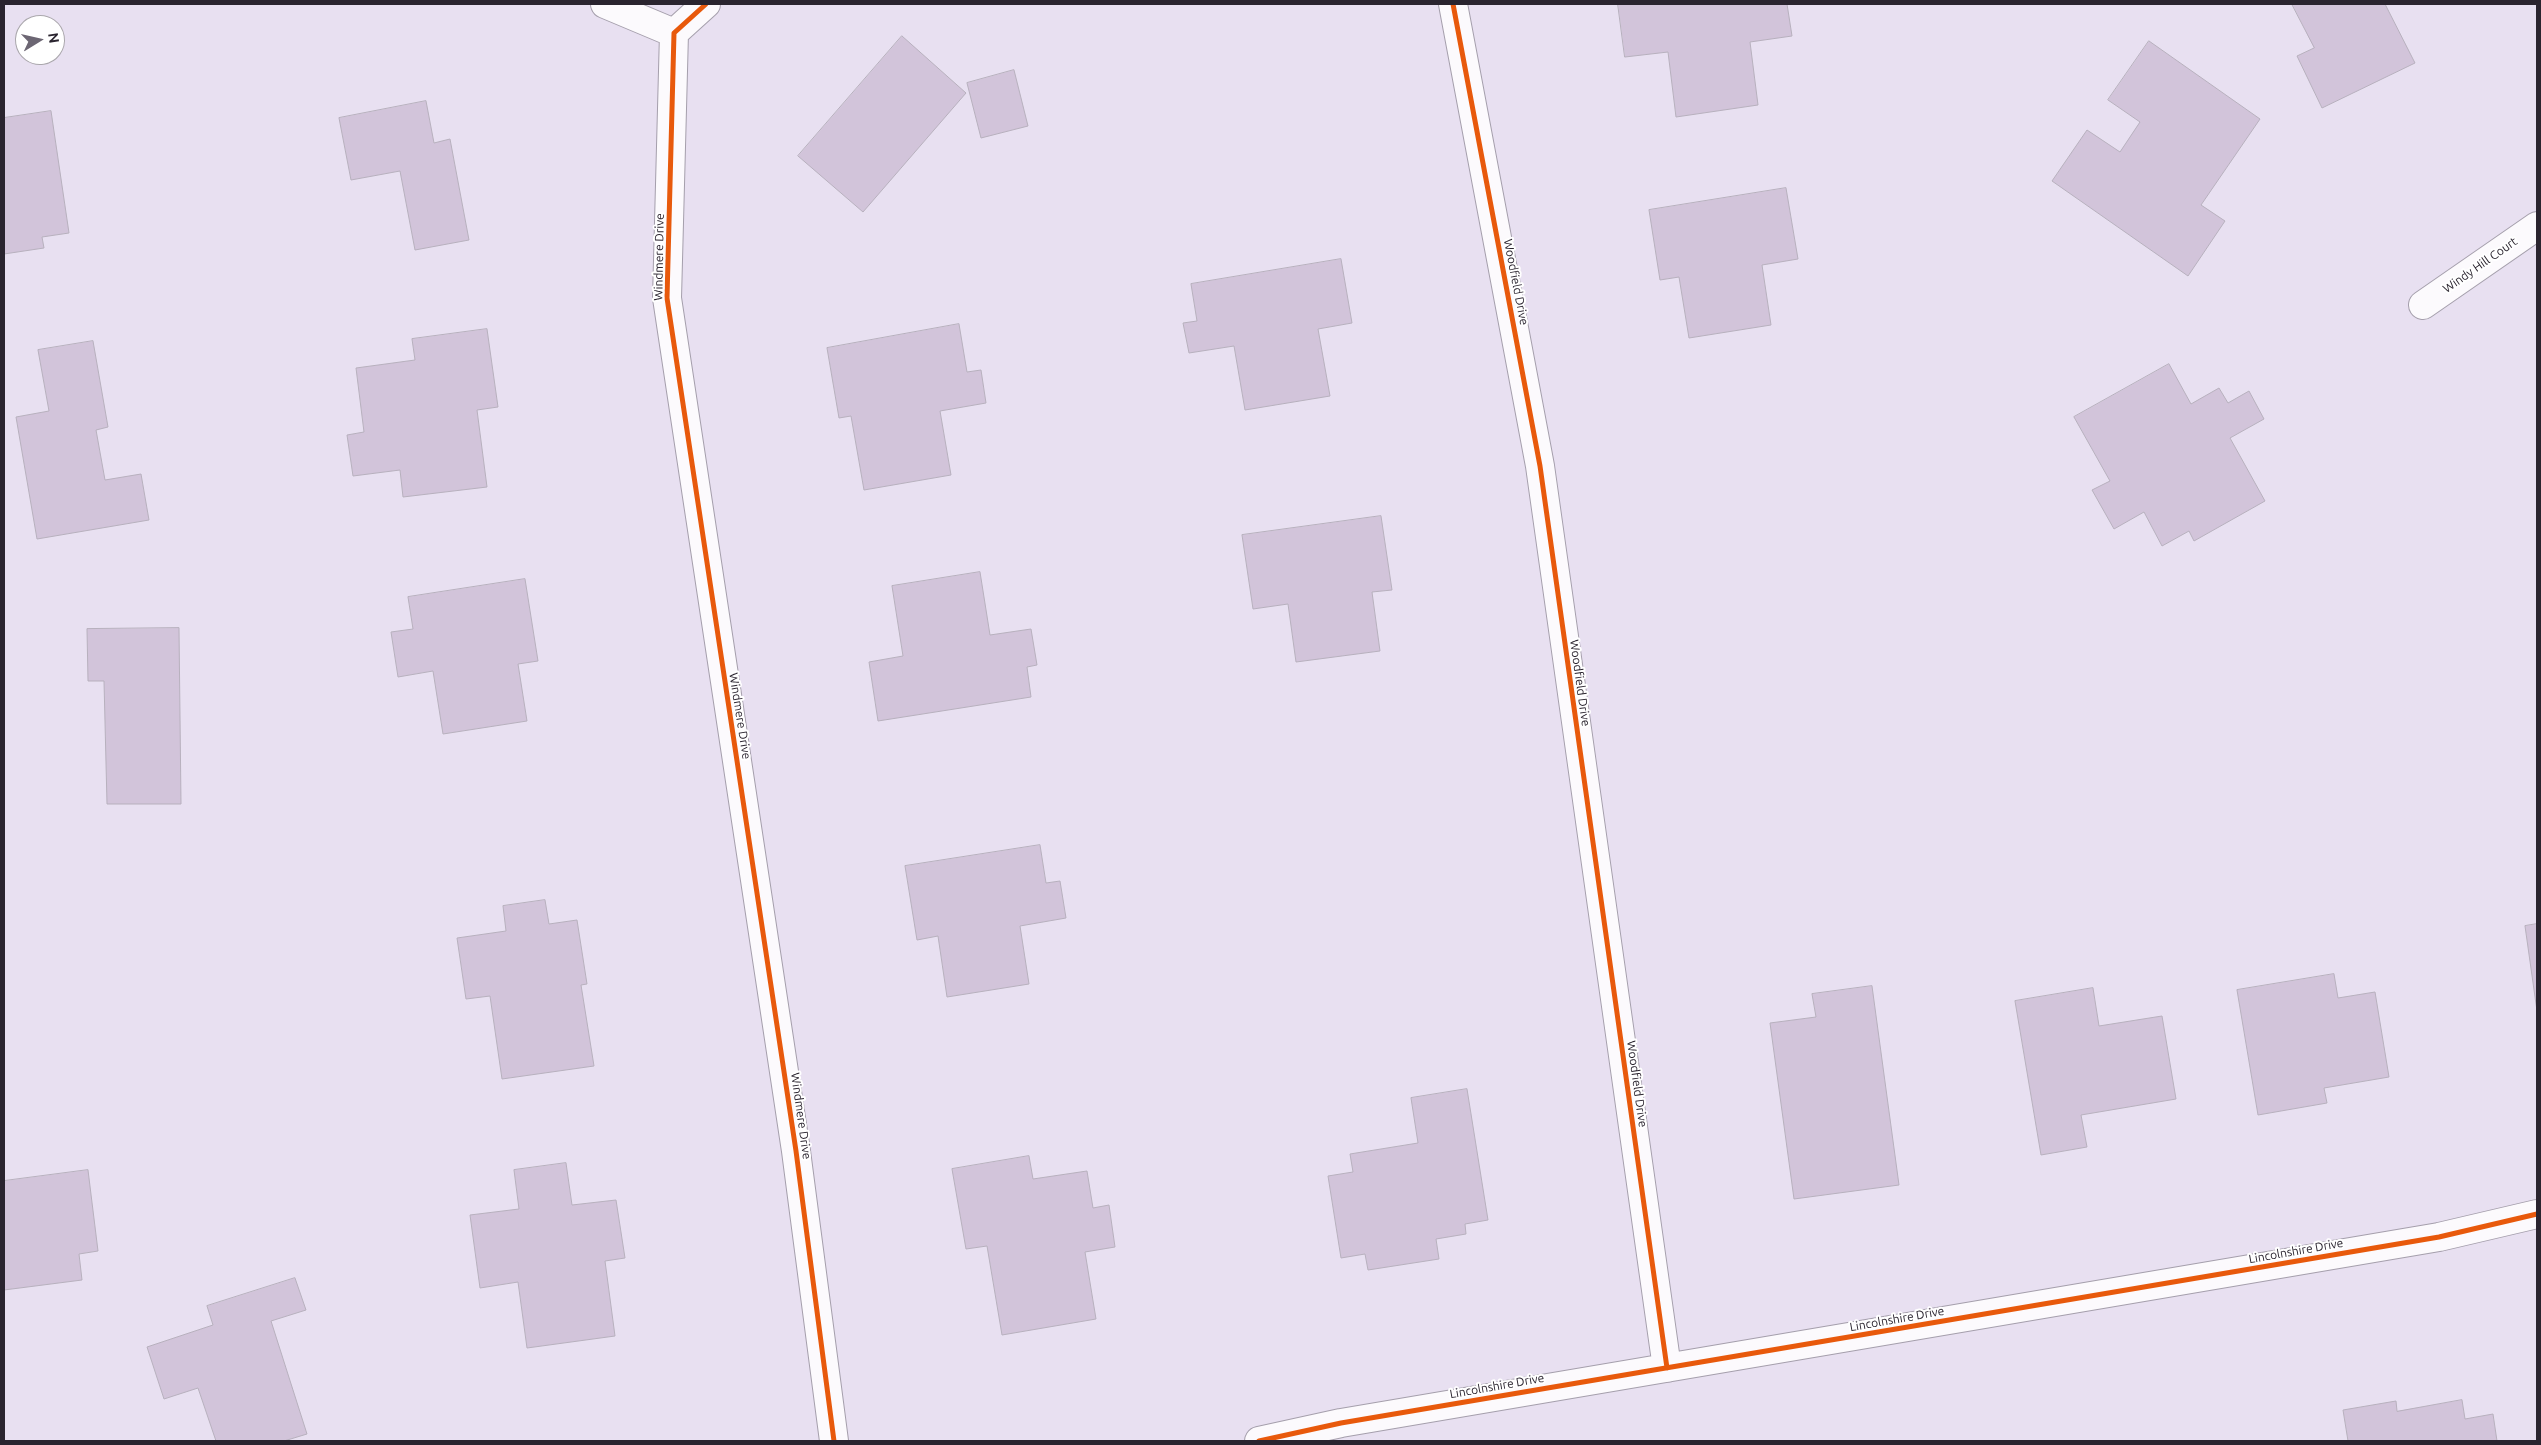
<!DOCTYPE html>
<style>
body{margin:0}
#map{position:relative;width:2541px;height:1445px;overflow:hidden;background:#e8e0f1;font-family:Ubuntu,sans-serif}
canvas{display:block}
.frame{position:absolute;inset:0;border:5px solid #2a242f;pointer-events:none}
.north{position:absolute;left:15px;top:15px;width:50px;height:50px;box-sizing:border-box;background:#fff;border:1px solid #aaa7ac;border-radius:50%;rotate:81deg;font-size:14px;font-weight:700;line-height:20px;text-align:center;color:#2a242f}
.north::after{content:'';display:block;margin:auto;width:18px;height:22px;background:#6c6673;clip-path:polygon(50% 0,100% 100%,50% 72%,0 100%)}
</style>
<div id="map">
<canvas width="2541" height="1445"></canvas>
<div class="frame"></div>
<div class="north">N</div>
</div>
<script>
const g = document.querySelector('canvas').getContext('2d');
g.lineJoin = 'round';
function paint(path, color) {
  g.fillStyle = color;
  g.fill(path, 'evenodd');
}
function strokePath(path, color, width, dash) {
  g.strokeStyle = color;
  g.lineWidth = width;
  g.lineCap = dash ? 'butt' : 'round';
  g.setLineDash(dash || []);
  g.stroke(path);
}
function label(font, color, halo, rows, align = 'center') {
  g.font = font + ' Ubuntu,sans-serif';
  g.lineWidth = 4;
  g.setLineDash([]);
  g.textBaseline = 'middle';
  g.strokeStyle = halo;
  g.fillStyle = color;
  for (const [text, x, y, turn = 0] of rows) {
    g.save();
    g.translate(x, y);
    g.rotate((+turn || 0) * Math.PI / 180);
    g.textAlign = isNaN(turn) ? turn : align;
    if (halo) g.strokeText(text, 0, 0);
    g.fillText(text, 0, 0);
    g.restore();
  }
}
const building = new Path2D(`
 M 1618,4 L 1787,4 L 1792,36 L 1750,42 L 1758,105 L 1676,117 L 1668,52 L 1625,57 Z
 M 2292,4 L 2385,4 L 2415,63 L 2322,108 L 2297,56 L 2314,48 Z
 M 902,36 L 966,93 L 863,212 L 798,156 Z
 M 2149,41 L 2260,119 L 2201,205 L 2225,221 L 2188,276 L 2052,181 L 2087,130 L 2120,152 L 2140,122 L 2108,100 Z
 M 1014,70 L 1028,126 L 981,138 L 967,83 Z
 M 426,101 L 434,143 L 450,139 L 469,240 L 415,250 L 400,171 L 351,180 L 339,118 Z
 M 51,111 L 69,233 L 42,237 L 44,248 L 4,254 L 4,118 Z
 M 1786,188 L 1798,259 L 1762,265 L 1771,325 L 1689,338 L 1679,277 L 1660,280 L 1649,210 Z
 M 1341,259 L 1352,323 L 1318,329 L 1330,396 L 1245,410 L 1234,346 L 1189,353 L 1183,323 L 1197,321 L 1191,284 Z
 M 959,324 L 967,372 L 981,370 L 986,403 L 940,411 L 951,475 L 864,490 L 851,416 L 839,418 L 827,348 Z
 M 487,329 L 498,407 L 477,410 L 487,487 L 403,497 L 400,470 L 353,476 L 347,435 L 364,432 L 356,368 L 415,360 L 412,339 Z
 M 93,341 L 108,427 L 96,430 L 105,480 L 141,474 L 149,520 L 37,539 L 16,417 L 49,411 L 38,350 Z
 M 2169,364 L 2191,404 L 2219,388 L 2228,403 L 2249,391 L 2264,419 L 2230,438 L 2265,501 L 2194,541 L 2189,531 L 2162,546 L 2144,512 L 2114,529 L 2092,490 L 2110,481 L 2074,417 Z
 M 1381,516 L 1392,590 L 1372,592 L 1380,651 L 1296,662 L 1288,604 L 1253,609 L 1242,535 Z
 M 980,572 L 990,635 L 1031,629 L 1037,665 L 1027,667 L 1031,697 L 878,721 L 869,662 L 903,656 L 892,586 Z
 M 525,579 L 538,661 L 518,664 L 527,721 L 443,734 L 433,671 L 398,677 L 391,632 L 413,629 L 408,597 Z
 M 179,628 L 181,804 L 107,804 L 104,681 L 88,681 L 87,629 Z
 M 1040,845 L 1046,883 L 1060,881 L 1066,918 L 1020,926 L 1029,984 L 947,997 L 938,936 L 917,940 L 905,866 Z
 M 545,900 L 549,924 L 577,920 L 587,984 L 581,985 L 594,1066 L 502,1079 L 490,996 L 466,999 L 457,938 L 506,931 L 503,906 Z
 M 2537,924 L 2537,1011 L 2525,926 Z
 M 2334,974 L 2338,998 L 2375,992 L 2389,1077 L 2324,1088 L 2327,1103 L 2258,1115 L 2237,990 Z
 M 1872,986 L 1899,1185 L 1794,1199 L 1770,1023 L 1816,1017 L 1812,994 Z
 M 2093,988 L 2099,1026 L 2162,1016 L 2176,1099 L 2081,1115 L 2087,1147 L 2041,1155 L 2015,1001 Z
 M 1467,1089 L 1488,1220 L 1465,1224 L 1466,1234 L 1436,1239 L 1439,1259 L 1368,1270 L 1365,1254 L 1341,1258 L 1328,1176 L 1353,1172 L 1350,1154 L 1418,1143 L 1411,1098 Z
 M 1029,1156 L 1033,1179 L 1087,1171 L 1093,1208 L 1109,1205 L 1115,1247 L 1085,1252 L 1096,1319 L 1002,1335 L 987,1246 L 966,1249 L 952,1169 Z
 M 566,1163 L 572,1205 L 616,1200 L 625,1258 L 605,1261 L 615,1336 L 527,1348 L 518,1282 L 480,1288 L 470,1215 L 519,1209 L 514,1170 Z
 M 88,1170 L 98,1251 L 79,1254 L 82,1280 L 4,1290 L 4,1181 Z
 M 295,1278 L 306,1310 L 271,1321 L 307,1434 L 284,1441 L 216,1441 L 198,1388 L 164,1399 L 147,1347 L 213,1325 L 207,1306 Z
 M 2462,1400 L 2465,1419 L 2493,1414 L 2497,1441 L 2348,1441 L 2343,1410 L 2396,1401 L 2397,1411 Z`);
paint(building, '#d2c4da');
strokePath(building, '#b7b0bd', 1);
const minor = new Path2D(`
 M 605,4 L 674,33
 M 706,4 L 674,33 L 667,298 L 796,1151 L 834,1441
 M 1453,4 L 1540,466 L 1667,1368
 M 2423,305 L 2537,226
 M 1259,1441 L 1341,1423 L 2439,1237 L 2537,1214`);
strokePath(minor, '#a59fac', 30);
strokePath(minor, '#fcfafd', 28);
strokePath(new Path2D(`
 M 706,4 L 674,33 L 667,298 L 796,1151 L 834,1441
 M 1453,4 L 1540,466 L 1667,1368
 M 1259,1441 L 1341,1423 L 2439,1237 L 2537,1214`), '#e8590c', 5);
label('12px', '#2a242f', '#fff', [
 ["Windmere Drive",659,257,-89],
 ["Windy Hill Court",2480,265,-35],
 ["Woodfield Drive",1516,282,79],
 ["Woodfield Drive",1580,683,82],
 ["Windmere Drive",740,716,81],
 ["Woodfield Drive",1637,1084,82],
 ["Windmere Drive",801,1116,82],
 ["Lincolnshire Drive",2296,1251,-10],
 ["Lincolnshire Drive",1897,1319,-10],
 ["Lincolnshire Drive",1497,1386,-10]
]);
</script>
